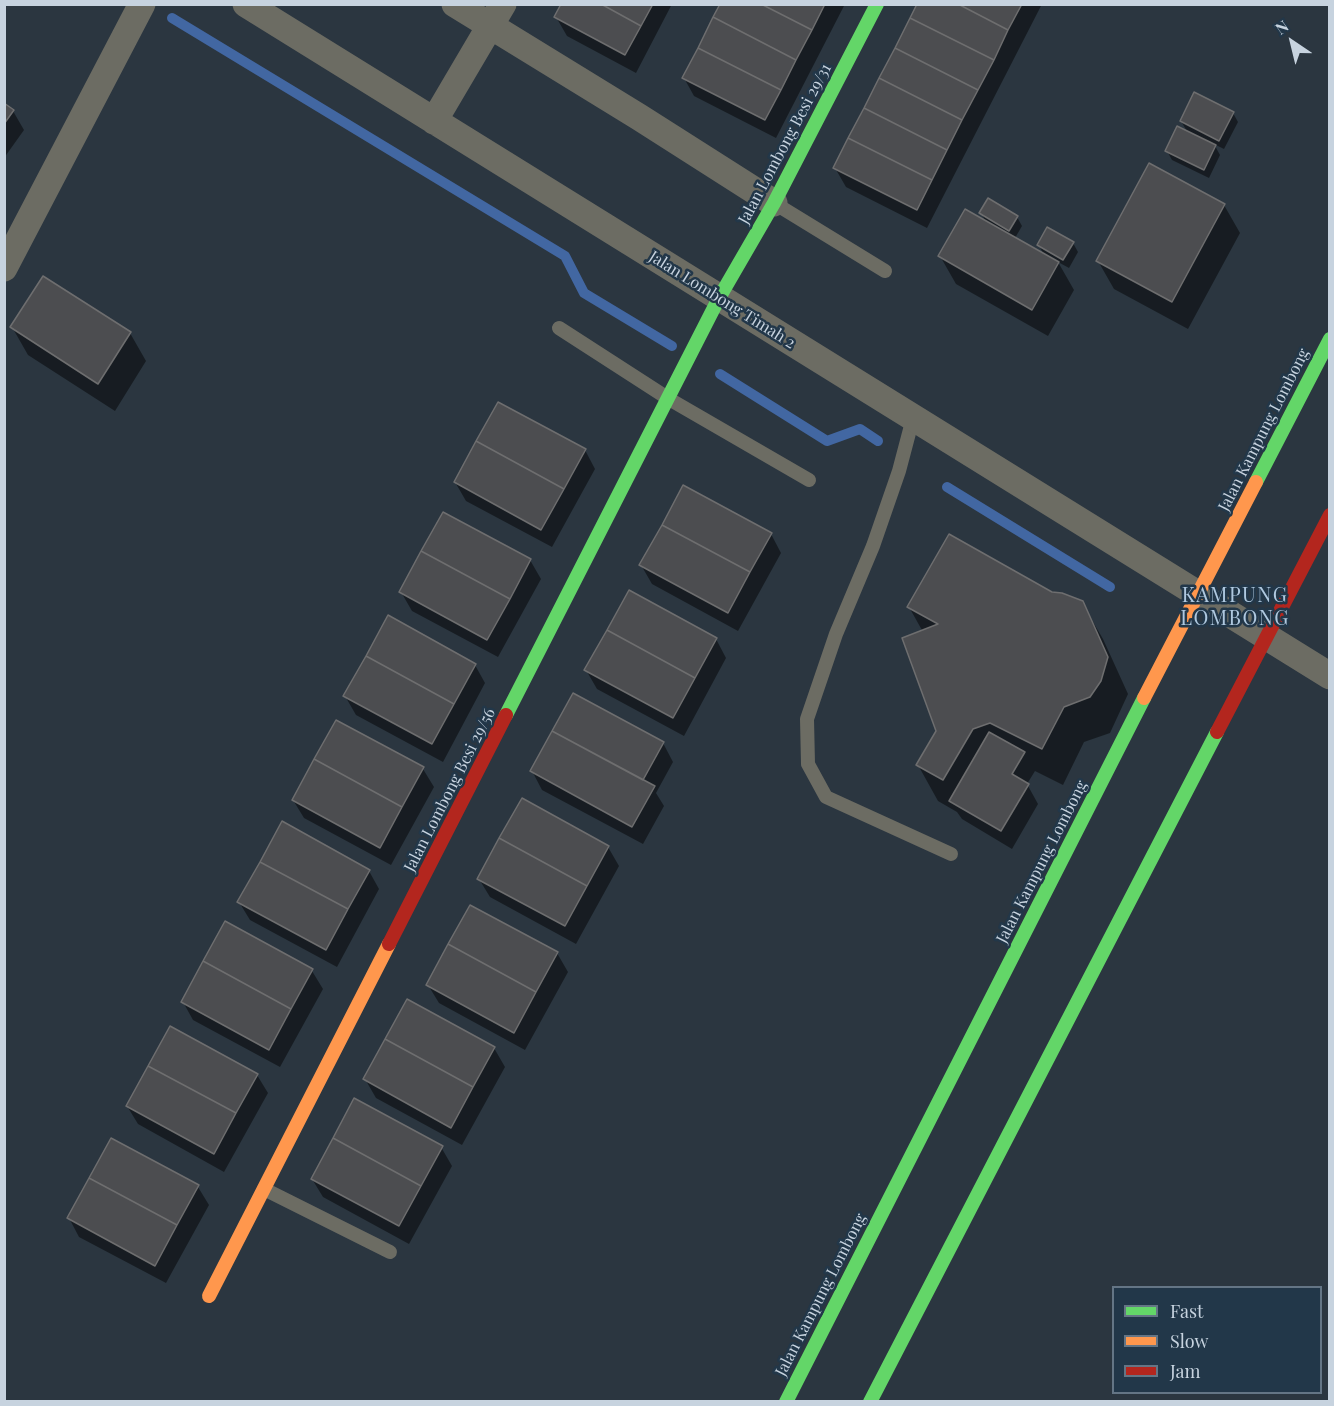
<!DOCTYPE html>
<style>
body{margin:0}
#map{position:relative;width:1334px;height:1406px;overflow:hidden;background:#2b3640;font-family:"Playfair Display",serif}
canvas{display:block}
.frame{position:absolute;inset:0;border:6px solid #c7d3df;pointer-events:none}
.legend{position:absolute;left:1112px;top:1286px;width:210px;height:108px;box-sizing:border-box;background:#223749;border:2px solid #647585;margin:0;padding:8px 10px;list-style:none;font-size:18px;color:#c7d3df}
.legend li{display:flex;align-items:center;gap:12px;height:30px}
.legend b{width:30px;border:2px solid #647585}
.north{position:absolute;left:1262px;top:12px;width:60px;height:60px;-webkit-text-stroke:4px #223749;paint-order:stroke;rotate:325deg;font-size:16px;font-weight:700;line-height:24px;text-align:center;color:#c7d3df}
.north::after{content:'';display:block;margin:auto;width:21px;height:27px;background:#c7d3df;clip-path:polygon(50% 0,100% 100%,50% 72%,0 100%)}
</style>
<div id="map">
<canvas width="1334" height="1406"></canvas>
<div class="frame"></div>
<ul class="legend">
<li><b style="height:8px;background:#63d668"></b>Fast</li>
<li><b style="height:8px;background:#ff974d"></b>Slow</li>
<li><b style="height:8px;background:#b3261e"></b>Jam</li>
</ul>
<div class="north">N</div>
</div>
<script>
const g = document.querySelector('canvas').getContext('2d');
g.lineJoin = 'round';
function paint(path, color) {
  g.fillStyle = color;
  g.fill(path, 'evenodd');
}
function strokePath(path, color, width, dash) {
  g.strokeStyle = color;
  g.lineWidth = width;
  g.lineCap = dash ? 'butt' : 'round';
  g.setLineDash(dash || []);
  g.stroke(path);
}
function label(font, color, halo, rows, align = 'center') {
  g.font = font + ' "Playfair Display",serif';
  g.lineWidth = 5;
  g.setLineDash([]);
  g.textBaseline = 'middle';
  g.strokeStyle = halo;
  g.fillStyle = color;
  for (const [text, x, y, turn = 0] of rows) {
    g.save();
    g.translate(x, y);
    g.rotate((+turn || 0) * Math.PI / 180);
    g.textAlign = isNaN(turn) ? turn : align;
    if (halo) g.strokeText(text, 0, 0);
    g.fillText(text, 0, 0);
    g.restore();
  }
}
paint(new Path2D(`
 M 563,4 L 672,4 L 636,73 L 567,36 L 556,17 Z
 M 722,4 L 845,4 L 776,138 L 694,96 L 684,78 Z
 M 919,4 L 1042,4 L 927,228 L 846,187 L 835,168 Z
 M 4,105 L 13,111 L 24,130 L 4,158 Z
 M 1233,113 L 1238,122 L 1224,149 L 1214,144 L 1220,155 L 1209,178 L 1172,160 L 1167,151 L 1188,133 L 1181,121 Z
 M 1224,205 L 1240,233 L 1188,329 L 1114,289 L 1098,261 Z
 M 981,213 L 1017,217 L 1022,226 L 1015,238 L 1044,255 L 1039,245 L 1073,243 L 1078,252 L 1069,268 L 1058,262 L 1074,290 L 1048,336 L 956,284 L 940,256 L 986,222 Z
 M 44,278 L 130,333 L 146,361 L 115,411 L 28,355 L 12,327 Z
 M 585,450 L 595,469 L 552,547 L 466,501 L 455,482 Z
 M 771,534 L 781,553 L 738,631 L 652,584 L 641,565 Z
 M 530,560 L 541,579 L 498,657 L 412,611 L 401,592 Z
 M 1052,594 L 1082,603 L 1103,639 L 1128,694 L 1110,733 L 1084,742 L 1063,785 L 1035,771 L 1027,784 L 1038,804 L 1012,849 L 962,819 L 957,812 L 938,801 L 918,765 L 938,731 L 923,632 L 909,607 Z
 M 716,639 L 726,658 L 684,736 L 597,689 L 586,670 Z
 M 475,665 L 485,683 L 443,762 L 356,715 L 345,696 Z
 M 663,743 L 673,762 L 656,793 L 664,806 L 643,844 L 542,790 L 532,771 Z
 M 423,769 L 434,787 L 391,865 L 304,818 L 293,800 Z
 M 608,847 L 619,866 L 576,944 L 490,897 L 479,879 Z
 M 369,871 L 379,889 L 337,967 L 250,920 L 239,902 Z
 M 557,953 L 568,972 L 525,1050 L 439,1003 L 428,985 Z
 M 312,971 L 323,989 L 280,1067 L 193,1020 L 183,1002 Z
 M 494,1048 L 505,1067 L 462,1145 L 376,1098 L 365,1079 Z
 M 257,1075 L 268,1093 L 224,1172 L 138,1124 L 127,1106 Z
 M 441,1147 L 452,1166 L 409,1244 L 323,1197 L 312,1179 Z
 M 198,1187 L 209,1205 L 166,1283 L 79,1237 L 69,1218 Z`), '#0007');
strokePath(new Path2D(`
 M 172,18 L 565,256 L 584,293 L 672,346
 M 720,374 L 827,441 L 860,429 L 878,441
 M 947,487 L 1110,587`), '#4267a2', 10);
const building = new Path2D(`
 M 561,4 L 601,4 L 641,26 L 625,55 L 554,17 Z
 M 601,4 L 653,4 L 641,26 Z
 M 720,4 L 761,4 L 812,30 L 796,60 L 713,17 Z
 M 761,4 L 825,4 L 812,30 Z
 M 917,4 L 958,4 L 1008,30 L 994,60 L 910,18 Z
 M 958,4 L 1022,4 L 1008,30 Z
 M 713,17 L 796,60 L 781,90 L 698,48 Z
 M 910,18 L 994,60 L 978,90 L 895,48 Z
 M 698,48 L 781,90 L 765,120 L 682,78 Z
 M 895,48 L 978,90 L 962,120 L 879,78 Z
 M 879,78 L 962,120 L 947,150 L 864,108 Z
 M 1194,92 L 1234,112 L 1219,141 L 1180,121 Z
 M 4,103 L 14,110 L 4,124 Z
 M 864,108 L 947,150 L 932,180 L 848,138 Z
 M 1177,126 L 1216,145 L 1204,170 L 1165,151 Z
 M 848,138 L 932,180 L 917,210 L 833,168 Z
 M 1149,163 L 1225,204 L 1172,302 L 1096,261 Z
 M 988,198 L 1018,216 L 1009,231 L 979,213 Z
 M 965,209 L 1059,262 L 1032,310 L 938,256 Z
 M 1047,227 L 1074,242 L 1063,260 L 1037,245 Z
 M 43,276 L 131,332 L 98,384 L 10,327 Z
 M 498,402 L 586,449 L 564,489 L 476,441 Z
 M 476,441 L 564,489 L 541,530 L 454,482 Z
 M 683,485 L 772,533 L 750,572 L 662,525 Z
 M 443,512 L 531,559 L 510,599 L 421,551 Z
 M 662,525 L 750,572 L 728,613 L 639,565 Z
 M 949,534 L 1052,592 L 1062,593 L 1083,601 L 1108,657 L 1101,681 L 1090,697 L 1064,707 L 1042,749 L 990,723 L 973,729 L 943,780 L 916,765 L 936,731 L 902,638 L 938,624 L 907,607 Z
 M 421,551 L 510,599 L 487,640 L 399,592 Z
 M 629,590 L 717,638 L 695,678 L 607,630 Z
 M 388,615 L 476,664 L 454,704 L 366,656 Z
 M 607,630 L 695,678 L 673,718 L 584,670 Z
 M 366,656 L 454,704 L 432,744 L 343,696 Z
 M 573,693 L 664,742 L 643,780 L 552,731 Z
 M 336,720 L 424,767 L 402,807 L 314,759 Z
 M 552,731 L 655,786 L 632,827 L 530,771 Z
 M 989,732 L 1025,752 L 1012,774 L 1029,784 L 1001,831 L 949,801 Z
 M 314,759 L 402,807 L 380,848 L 292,800 Z
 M 522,798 L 609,846 L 587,886 L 499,838 Z
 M 282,821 L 370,870 L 348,909 L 260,862 Z
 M 499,838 L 587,886 L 565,926 L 477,879 Z
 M 260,862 L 348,909 L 326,950 L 237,902 Z
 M 470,905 L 558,952 L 536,992 L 448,944 Z
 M 225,921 L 313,969 L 291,1009 L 203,961 Z
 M 448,944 L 536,992 L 514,1033 L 426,985 Z
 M 203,961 L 291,1009 L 269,1050 L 181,1002 Z
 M 407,999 L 495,1047 L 473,1087 L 385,1039 Z
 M 170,1026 L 258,1074 L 236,1113 L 148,1066 Z
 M 385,1039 L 473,1087 L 451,1128 L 363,1079 Z
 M 148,1066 L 236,1113 L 214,1154 L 126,1106 Z
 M 354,1098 L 443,1146 L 421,1186 L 333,1138 Z
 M 111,1138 L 199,1185 L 177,1225 L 89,1178 Z
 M 333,1138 L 421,1186 L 399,1226 L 311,1179 Z
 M 89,1178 L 177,1225 L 155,1266 L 67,1218 Z`);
paint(building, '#4c4d50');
strokePath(building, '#6e6e6f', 1.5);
strokePath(new Path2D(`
 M 774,203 L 885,271
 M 559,328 L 669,399 L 809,480
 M 913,418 L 899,471 L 873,546 L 836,634 L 807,719 L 808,764 L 826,797 L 951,854
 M 264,1189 L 390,1252`), '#6c6c63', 14);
strokePath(new Path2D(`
 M 246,4 L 1330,676
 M 455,4 L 639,117 L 774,203
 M 434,121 L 503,4
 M 4,268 L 142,4`), '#6c6c63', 27);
strokePath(new Path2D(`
 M 1256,482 L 1330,339
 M 506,715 L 719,298 L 774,203 L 877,4
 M 786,1402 L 1144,698
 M 870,1402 L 1217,732`), '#63d668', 14);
strokePath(new Path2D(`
 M 1144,698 L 1256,482
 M 209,1296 L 389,944`), '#ff974d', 14);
strokePath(new Path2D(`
 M 1217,732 L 1330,515
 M 389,944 L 506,715`), '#b3261e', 14);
label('16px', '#c7d3df', '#223749', [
 ["Jalan Lombong Besi 29/31",785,144,-62],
 ["Jalan Lombong Timah 2",722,300,32],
 ["Jalan Kampung Lombong",1264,430,-63],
 ["Jalan Lombong Besi 29/56",450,790,-63],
 ["Jalan Kampung Lombong",1042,862,-63],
 ["Jalan Kampung Lombong",821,1295,-63]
]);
g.letterSpacing = '1.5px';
label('20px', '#afc8df', '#223749', [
 ["KAMPUNG",1235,596],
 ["LOMBONG",1235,619]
]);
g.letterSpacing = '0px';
</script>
